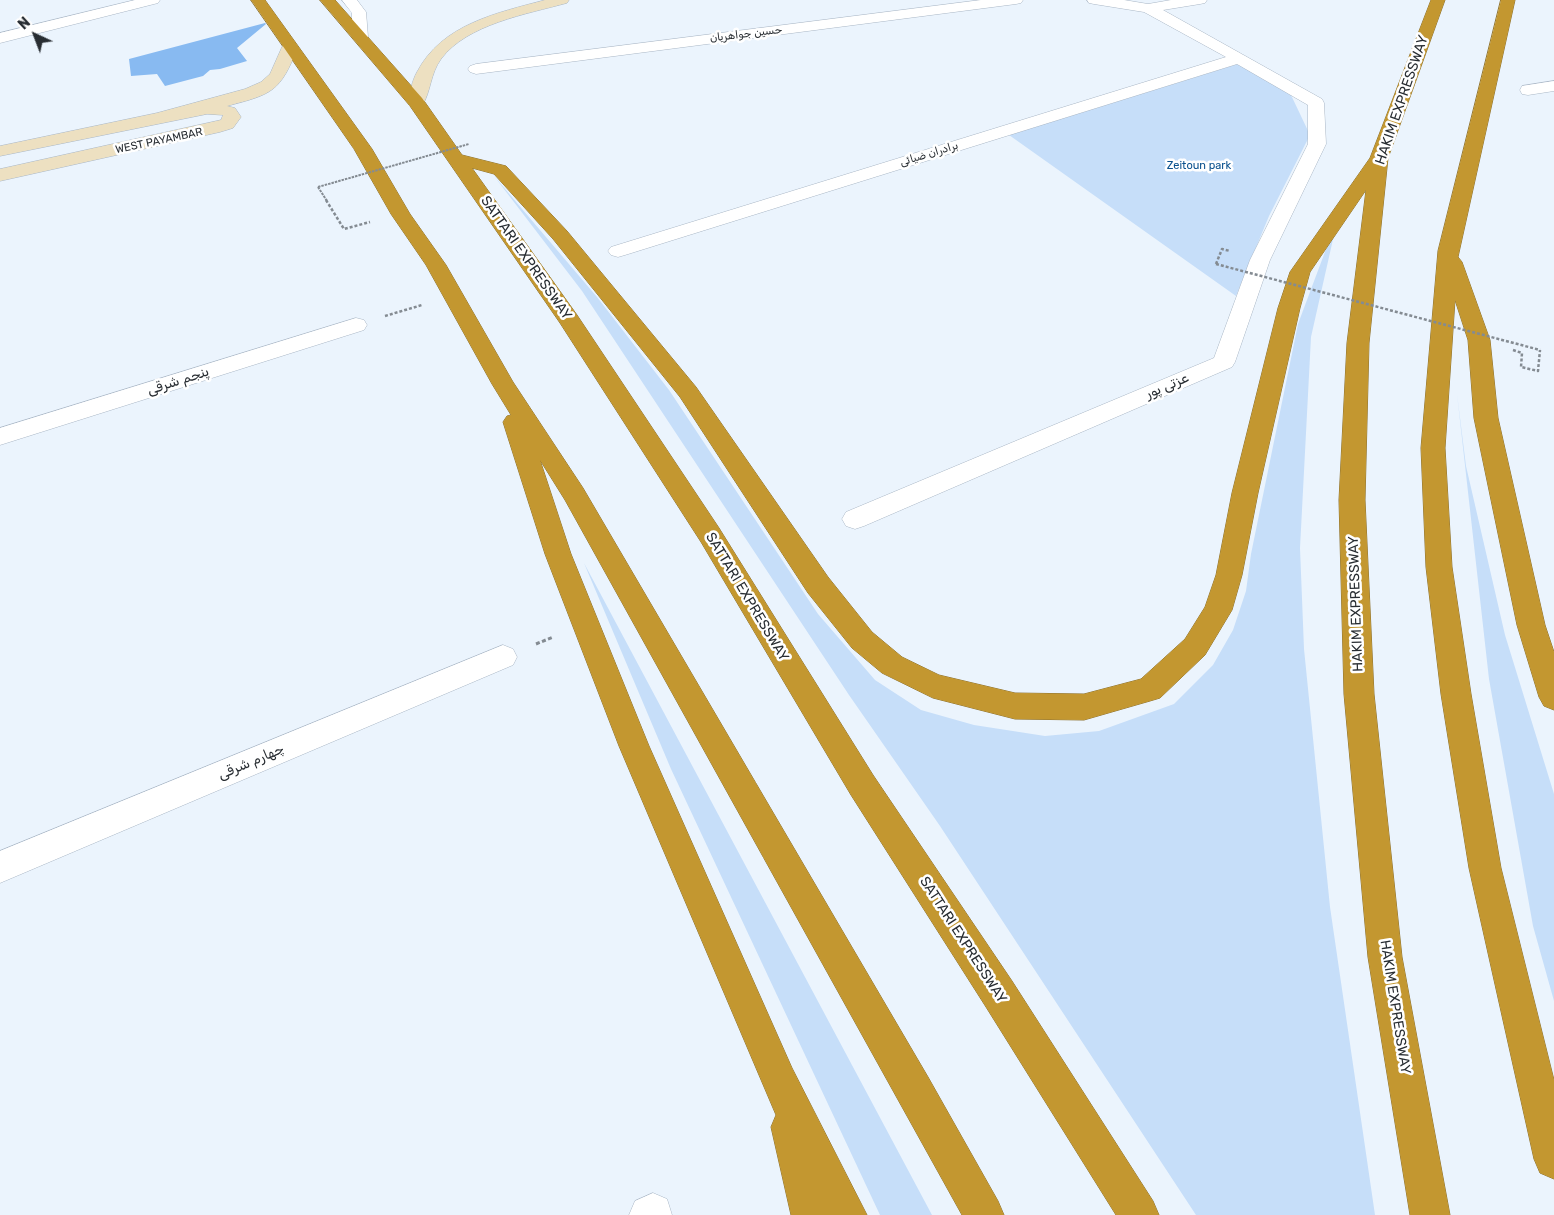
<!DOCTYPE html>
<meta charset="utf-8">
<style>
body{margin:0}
#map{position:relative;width:1554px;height:1215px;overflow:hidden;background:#ebf4fd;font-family:Rubik,sans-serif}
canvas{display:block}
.north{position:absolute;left:10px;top:10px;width:50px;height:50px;-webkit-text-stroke:4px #fff;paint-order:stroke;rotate:317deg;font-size:14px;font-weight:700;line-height:20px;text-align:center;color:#282d32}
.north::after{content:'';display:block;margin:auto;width:18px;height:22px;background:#282d32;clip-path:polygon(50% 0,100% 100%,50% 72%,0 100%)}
</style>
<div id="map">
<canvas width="1554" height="1215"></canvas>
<div class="north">N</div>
</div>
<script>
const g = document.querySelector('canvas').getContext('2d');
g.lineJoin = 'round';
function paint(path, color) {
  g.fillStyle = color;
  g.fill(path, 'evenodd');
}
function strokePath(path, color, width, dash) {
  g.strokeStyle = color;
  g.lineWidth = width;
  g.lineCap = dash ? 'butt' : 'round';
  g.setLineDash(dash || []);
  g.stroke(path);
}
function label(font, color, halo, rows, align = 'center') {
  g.font = font + ' Rubik,Cairo,sans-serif';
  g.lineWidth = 5;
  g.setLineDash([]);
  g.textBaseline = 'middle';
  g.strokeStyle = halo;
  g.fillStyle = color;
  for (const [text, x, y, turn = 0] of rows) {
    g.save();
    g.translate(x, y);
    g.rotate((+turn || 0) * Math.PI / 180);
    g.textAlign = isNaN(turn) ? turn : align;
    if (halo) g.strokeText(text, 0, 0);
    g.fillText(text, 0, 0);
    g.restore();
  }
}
paint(new Path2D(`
 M 1241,63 L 1291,95 L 1310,135 L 1269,216 L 1236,296 L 1009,135 Z
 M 494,176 L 597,297 L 669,390 L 818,614 L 875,680 L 921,710 L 974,725 L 1045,736 L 1099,731 L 1174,704 L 1213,665 L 1233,630 L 1246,591 L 1251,554 L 1298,324 L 1338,217 L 1311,337 L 1300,548 L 1304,649 L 1330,907 L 1375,1215 L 1196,1215 L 940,826 L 849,695 L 582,291 Z
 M 1457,394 L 1466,466 L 1505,635 L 1554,794 L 1554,1001 L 1533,926 L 1489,679 Z
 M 584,563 L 932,1215 L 880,1215 L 671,769 Z`), '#c6def9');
paint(new Path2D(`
 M 265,23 L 266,24 L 237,48 L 247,61 L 220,69 L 210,70 L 203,76 L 165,86 L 157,74 L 131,76 L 129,59 Z`), '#88baf1');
const street = new Path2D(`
 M 135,0 L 160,0 L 158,3 L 0,43 L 0,33 Z
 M 342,0 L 357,0 L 366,12 L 368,37 L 365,40 L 355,40 L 352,37 L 352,13 Z
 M 981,0 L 1023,0 L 1021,3 L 1016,4 L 476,74 L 470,72 L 468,69 L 470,66 L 476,64 Z
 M 1087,0 L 1124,0 L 1148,4 L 1171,0 L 1207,0 L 1205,3 L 1200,4 L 1163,10 L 1322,99 L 1324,103 L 1326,144 L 1270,260 L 1235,362 L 1232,367 L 864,526 L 855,529 L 846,526 L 842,519 L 846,512 L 1214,358 L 1250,260 L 1308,144 L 1308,105 L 1237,64 L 625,255 L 618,257 L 611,255 L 608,251 L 611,247 L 1226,57 L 1144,12 L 1094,4 L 1089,3 Z
 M 1554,81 L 1554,91 L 1528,95 L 1522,94 L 1520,90 L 1522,86 Z
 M 356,318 L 364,320 L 367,325 L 364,330 L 0,445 L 0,428 Z
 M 503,645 L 513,649 L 517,657 L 513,665 L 0,883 L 0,851 Z
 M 653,1193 L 667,1199 L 672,1215 L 629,1215 L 635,1201 Z`);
const secondary = new Path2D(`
 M 545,0 L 569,0 L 567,3 C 527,14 467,24 441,59 C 430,74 431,92 422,106 L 410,106 L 408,102 C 410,92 412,81 417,72 C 442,24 497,13 545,0 Z
 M 290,42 L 296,44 L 298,47 C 280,92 273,94 227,106 L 235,108 L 241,117 L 233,128 L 220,132 L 0,181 L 0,169 L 221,120 L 223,115 L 207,114 L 0,156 L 0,146 L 157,113 L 245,89 L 261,82 L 270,74 L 282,47 L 284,44 Z`);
const highway = new Path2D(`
 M 251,0 L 265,0 L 372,149 L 410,214 L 446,265 L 513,382 L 583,488 L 928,1077 L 998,1201 L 1004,1215 L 962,1215 L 565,500 L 540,460 L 571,554 L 649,746 L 792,1068 L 867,1215 L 791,1215 L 771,1127 L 776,1115 L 619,746 L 545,554 L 503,422 L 507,416 L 511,415 L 492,384 L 426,265 L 391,214 L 354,149 Z
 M 320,0 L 335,0 L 422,98 L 462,155 L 506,166 L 567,231 L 696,387 L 828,577 L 872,632 L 902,657 L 939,675 L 1015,693 L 1084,694 L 1141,679 L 1185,639 L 1205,607 L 1216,575 L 1232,493 L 1278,308 L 1290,272 L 1370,158 L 1431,0 L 1445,0 L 1388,158 L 1369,343 L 1365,500 L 1374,694 L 1402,957 L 1450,1215 L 1410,1215 L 1368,957 L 1344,694 L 1339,500 L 1347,343 L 1366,190 L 1310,272 L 1300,308 L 1258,493 L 1242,575 L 1232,610 L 1205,655 L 1160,698 L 1150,701 L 1084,720 L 1015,719 L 933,698 L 882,673 L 852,648 L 808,593 L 680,397 L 553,239 L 494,174 L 472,168 L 577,315 L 719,528 L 873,775 L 1012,981 L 1153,1201 L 1159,1215 L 1116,1215 L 986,1007 L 851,795 L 701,542 L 560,323 L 410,106 Z
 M 1501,0 L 1515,0 L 1458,257 L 1462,262 L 1490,340 L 1498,418 L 1545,625 L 1554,652 L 1554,710 L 1544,706 L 1539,697 L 1517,625 L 1474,418 L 1468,340 L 1455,300 L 1445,448 L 1452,567 L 1471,694 L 1501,868 L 1554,1080 L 1554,1179 L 1540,1173 L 1534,1159 L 1469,868 L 1441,694 L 1426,567 L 1421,448 L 1438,251 Z`);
strokePath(street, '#a9b6c5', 1);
strokePath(secondary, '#a9b6c5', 1);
strokePath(highway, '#8d7231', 1);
strokePath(new Path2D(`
 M 318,187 L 327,201`), '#848b92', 2, [2.5, 1]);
strokePath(new Path2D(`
 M 326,200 L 344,229 L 370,222
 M 1216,264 L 1222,249 L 1230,251
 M 385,316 L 422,305
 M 1513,350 L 1522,353 L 1521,367 L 1538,371 L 1540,350`), '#848b92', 2.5, [3, 2]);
strokePath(new Path2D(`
 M 536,644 L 553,637`), '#848b92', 3, [4, 2.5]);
paint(street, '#fff');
paint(secondary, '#ede0c1');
paint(highway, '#c39730');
strokePath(new Path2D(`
 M 318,187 L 469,144`), '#848b92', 2, [2.5, 1]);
strokePath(new Path2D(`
 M 1216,264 L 1540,350`), '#848b92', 2.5, [3, 2]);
label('11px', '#282d32', '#fff', [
 ["حسین جواهریان",746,34,-7],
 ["WEST PAYAMBAR",159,141,-12],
 ["برادران ضیائی",929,154,-17]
]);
label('11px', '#09508d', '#fff', [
 ["Zeitoun park",1199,166]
]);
label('14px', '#282d32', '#fff', [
 ["HAKIM EXPRESSWAY",1402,100,-71],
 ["SATTARI EXPRESSWAY",526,258,55],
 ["پنجم شرقی",178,381,-18],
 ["عزتی پور",1167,386,-23],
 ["SATTARI EXPRESSWAY",747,597,59],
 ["HAKIM EXPRESSWAY",1356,604,-92],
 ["چهارم شرقی",251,762,-23],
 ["SATTARI EXPRESSWAY",963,940,57],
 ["HAKIM EXPRESSWAY",1395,1007,81]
]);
</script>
